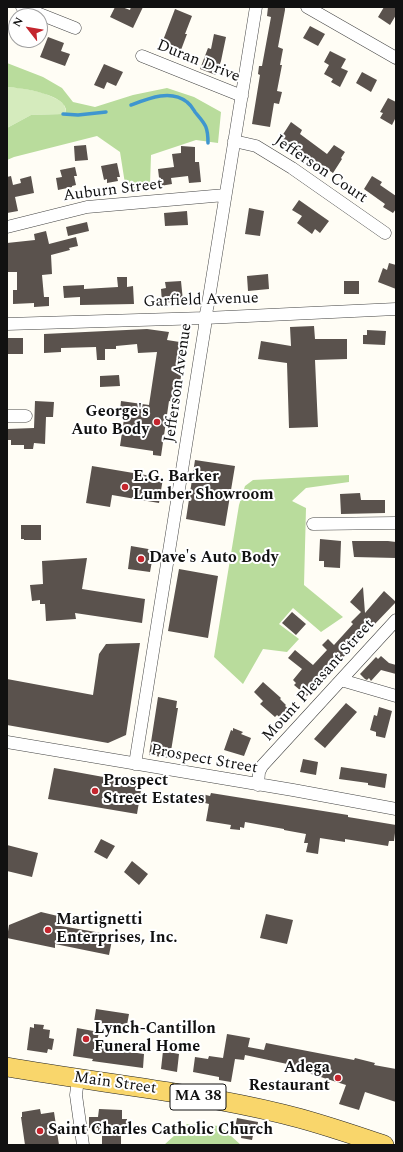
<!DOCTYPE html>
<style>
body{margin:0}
#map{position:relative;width:403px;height:1152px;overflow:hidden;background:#fffdf5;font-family:Spectral,serif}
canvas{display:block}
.frame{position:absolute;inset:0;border:8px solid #111;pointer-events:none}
.north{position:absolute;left:8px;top:8px;width:40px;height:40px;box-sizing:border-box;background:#fff;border:1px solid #a0a0a0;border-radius:50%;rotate:301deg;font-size:11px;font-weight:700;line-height:16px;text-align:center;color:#111}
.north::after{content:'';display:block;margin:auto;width:14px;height:18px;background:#c4262e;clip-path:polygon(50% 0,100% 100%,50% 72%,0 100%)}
</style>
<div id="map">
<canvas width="403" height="1152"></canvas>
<div class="frame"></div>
<div class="north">N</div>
</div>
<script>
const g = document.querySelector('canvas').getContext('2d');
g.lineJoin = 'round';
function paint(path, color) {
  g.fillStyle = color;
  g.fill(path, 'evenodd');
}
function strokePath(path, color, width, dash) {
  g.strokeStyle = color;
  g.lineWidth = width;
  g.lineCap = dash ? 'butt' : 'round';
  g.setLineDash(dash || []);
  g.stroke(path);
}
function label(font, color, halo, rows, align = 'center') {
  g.font = font + ' Spectral,serif';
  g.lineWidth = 4;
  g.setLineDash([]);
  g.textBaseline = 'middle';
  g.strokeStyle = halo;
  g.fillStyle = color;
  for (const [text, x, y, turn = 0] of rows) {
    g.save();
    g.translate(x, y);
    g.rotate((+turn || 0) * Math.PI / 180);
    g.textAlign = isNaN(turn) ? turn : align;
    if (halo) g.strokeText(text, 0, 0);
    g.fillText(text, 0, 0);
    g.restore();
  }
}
paint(new Path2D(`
 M 7,87 C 26,88 49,92 64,104 L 66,112 L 63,114 L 31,115 L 7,128 Z`), '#d5ebbd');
paint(new Path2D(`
 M 7,63 L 43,77 L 62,88 L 73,102 L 95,107 L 133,95 L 167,88 L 194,97 L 221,112 L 218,143 L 196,140 L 151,155 L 150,185 L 126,190 L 120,152 L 97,136 L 14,157 L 7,160 L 7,128 L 31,115 L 63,114 L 66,112 C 68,94 21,88 7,87 Z
 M 349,475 L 349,482 L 306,488 L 292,501 L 306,508 L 304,585 L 343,617 L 321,632 L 293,608 L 279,624 L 299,639 L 287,652 L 263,649 L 243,684 L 214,657 L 239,505 L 245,486 L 253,480 Z
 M 187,1124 L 220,1126 L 241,1145 L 164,1145 Z`), '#b9dc9c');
strokePath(new Path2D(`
 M 131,105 C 149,98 171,89 187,102 C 191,105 193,109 195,112 C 205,124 208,126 208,143
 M 63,114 L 78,115 L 106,112`), '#3f96cf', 3.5);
paint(new Path2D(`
 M 115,7 L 122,7 L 130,10 L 131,7 L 143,7 L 133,28 L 110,17 Z
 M 268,7 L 285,7 L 285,10 L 278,47 L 283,49 L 280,65 L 282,65 L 277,91 L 282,92 L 279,104 L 274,103 L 270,127 L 252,124 L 260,75 L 258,74 L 259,66 L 262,66 L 271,17 L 267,16 Z
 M 384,7 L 396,7 L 396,15 L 390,25 L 378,17 Z
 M 175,9 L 192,16 L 185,34 L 187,34 L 181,50 L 162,43 Z
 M 310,26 L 325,34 L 318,46 L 303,38 Z
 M 214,34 L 226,37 L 221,61 L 216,75 L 200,69 L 208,48 L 211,49 Z
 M 48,37 L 64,43 L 61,51 L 70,54 L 65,66 L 40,57 Z
 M 330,51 L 346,59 L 341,68 L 348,71 L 340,87 L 331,82 L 333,79 L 324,74 L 329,65 L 324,62 Z
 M 104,64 L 123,72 L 116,86 L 107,82 L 104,89 L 94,85 Z
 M 362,72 L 377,80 L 371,92 L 356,83 Z
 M 388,98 L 396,102 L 396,117 L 392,125 L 380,118 L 383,113 L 380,112 Z
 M 291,122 L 302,130 L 300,134 L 327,154 L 334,145 L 345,152 L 341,158 L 342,159 L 333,173 L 311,158 L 309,161 L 283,141 L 284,138 L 282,136 Z
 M 86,145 L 88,160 L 75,161 L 74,146 Z
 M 181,146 L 195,147 L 195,162 L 199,162 L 201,182 L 189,183 L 188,176 L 171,178 L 172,184 L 160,186 L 158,169 L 174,167 L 172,154 L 181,153 Z
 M 117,163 L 120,177 L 117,177 L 118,181 L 107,183 L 107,179 L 104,180 L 101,166 Z
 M 75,167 L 77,176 L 74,176 L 76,185 L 72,186 L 72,187 L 58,190 L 56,178 L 62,177 L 60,170 Z
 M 11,176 L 13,185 L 21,183 L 20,179 L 31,176 L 34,193 L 15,197 L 18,211 L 7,213 L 7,177 Z
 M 372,176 L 382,182 L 380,185 L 396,196 L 396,209 L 393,213 L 383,207 L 385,204 L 364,189 Z
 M 299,200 L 329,221 L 320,233 L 315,229 L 312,234 L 297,223 L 302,216 L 292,210 Z
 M 249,208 L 264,211 L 260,236 L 245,234 Z
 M 187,211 L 188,225 L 165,226 L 164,213 Z
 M 87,222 L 89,231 L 68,236 L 66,227 Z
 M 46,231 L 49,244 L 76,237 L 78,246 L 69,248 L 70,250 L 51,255 L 52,274 L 42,275 L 44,297 L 49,297 L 49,306 L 34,307 L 34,303 L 13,304 L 13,290 L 17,290 L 17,272 L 7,272 L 7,243 L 35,240 L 34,234 Z
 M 389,263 L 396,265 L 396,289 L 378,282 L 383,268 L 387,270 Z
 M 268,274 L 269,289 L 248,291 L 247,276 Z
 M 117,277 L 127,277 L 127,287 L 133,286 L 134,304 L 80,305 L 80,297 L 64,298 L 63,286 L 84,285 L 84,289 L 118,287 Z
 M 181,281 L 183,301 L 162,303 L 161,289 L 166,288 L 165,282 Z
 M 344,281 L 359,281 L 359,294 L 344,294 Z
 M 314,326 L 315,339 L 347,339 L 347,359 L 315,360 L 318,427 L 289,428 L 287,363 L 258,359 L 261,341 L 291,346 L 290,327 Z
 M 147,329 L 169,332 L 167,340 L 186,343 L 177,403 L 169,401 L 161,456 L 153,455 L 153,451 L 120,446 L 125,412 L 120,411 L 121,401 L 149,405 L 157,352 L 138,353 L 137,344 L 116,346 L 116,349 L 105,349 L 105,360 L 97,360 L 96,347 L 61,348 L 61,352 L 44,353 L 44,334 Z
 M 367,330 L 386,331 L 385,345 L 363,344 L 363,335 L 367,335 Z
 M 7,338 L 23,338 L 23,354 L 7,354 Z
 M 119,375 L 120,386 L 100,387 L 100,376 Z
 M 35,401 L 54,402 L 53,417 L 46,417 L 45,444 L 34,443 L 33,449 L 24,449 L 24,445 L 11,445 L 11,440 L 7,440 L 7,429 L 34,428 Z
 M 195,460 L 235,466 L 225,526 L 186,519 Z
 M 92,466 L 163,478 L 159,503 L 112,495 L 110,507 L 86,503 Z
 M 360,493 L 361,500 L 385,500 L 385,513 L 341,514 L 340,494 Z
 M 21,525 L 41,525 L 41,540 L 24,540 L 24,539 L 21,539 Z
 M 320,539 L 341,541 L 340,568 L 324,567 L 324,561 L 319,561 Z
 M 352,541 L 388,541 L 396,542 L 396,558 L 354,557 Z
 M 131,546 L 154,550 L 150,572 L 128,569 Z
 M 87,558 L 82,589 L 145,599 L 142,623 L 75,613 L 76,619 L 46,621 L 45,604 L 40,604 L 40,600 L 32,601 L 30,585 L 43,584 L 42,561 Z
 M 179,569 L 218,576 L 208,638 L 168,631 Z
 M 363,587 L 365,613 L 384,591 L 396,602 L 348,652 L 322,681 L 321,680 L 307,696 L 294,685 L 296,683 L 293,680 L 302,669 L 288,658 L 295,650 L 313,665 L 327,650 L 322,645 L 328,639 L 334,645 L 353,624 L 351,622 L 361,612 L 350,602 Z
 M 292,612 L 306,624 L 296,635 L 282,623 Z
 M 140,643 L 126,735 L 108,743 L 7,725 L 7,679 L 93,695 L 99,654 L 106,644 Z
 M 381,656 L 389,663 L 396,665 L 396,674 L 381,670 L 371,681 L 369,678 L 367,680 L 365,679 L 360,674 L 376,657 L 378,659 Z
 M 263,682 L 281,698 L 280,699 L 286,705 L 285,706 L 290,710 L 282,719 L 277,715 L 275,717 L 260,704 L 263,701 L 254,692 Z
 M 158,697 L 177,701 L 176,708 L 178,708 L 171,751 L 170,751 L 169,758 L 149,755 Z
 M 346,703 L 357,712 L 325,748 L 314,739 Z
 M 379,707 L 392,711 L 385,738 L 376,736 L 376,732 L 370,730 L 374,715 L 377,716 Z
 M 233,728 L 243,732 L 241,734 L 251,738 L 244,756 L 224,750 L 231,730 L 233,731 Z
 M 303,759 L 318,762 L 316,775 L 300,772 Z
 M 341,767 L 387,774 L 385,788 L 368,785 L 368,783 L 339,779 Z
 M 54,768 L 142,784 L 137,814 L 48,799 Z
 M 211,793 L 348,815 L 348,817 L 396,825 L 394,841 L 389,841 L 388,846 L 345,839 L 345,842 L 320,838 L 318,854 L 306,852 L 308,843 L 304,843 L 306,834 L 284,830 L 284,829 L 245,822 L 244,828 L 240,827 L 240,830 L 230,829 L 231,825 L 206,821 L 209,804 L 201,802 L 202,794 L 210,796 Z
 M 101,839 L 115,846 L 107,859 L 94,852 Z
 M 7,845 L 38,853 L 32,877 L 7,871 Z
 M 132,861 L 148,874 L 139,885 L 124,872 Z
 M 41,912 L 62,917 L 61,926 L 113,935 L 109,955 L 55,944 L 55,948 L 7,938 L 9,925 Z
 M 266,914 L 293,920 L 287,944 L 260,938 Z
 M 96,1009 L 129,1014 L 127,1025 L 119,1024 L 119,1026 L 94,1022 Z
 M 34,1024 L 44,1025 L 43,1029 L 50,1030 L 49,1038 L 54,1039 L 52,1050 L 48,1049 L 47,1053 L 27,1050 L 30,1027 L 34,1028 Z
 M 77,1028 L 99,1032 L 96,1047 L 144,1054 L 143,1068 L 92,1061 L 93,1059 L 73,1056 Z
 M 227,1034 L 250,1038 L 248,1047 L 264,1050 L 266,1043 L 354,1060 L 355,1058 L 375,1063 L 374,1065 L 396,1069 L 396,1102 L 365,1092 L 359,1110 L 339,1104 L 346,1085 L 305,1072 L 306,1068 L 245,1055 L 244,1060 L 235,1059 L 231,1082 L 219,1080 L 219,1077 L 193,1072 L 195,1057 L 208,1059 L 209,1056 L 223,1058 Z
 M 163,1051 L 179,1054 L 177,1072 L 161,1069 Z
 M 40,1109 L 41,1114 L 54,1112 L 59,1145 L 25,1145 L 21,1117 L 22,1117 L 22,1112 Z
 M 99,1109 L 122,1110 L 122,1119 L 127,1119 L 126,1135 L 121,1135 L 121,1145 L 102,1145 L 102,1134 L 98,1133 L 98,1128 L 89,1128 L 89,1117 L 98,1117 Z
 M 237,1118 L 258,1122 L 257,1132 L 254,1131 L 252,1140 L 241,1138 L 242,1130 L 235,1128 Z`), '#5a524d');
const minor = new Path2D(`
 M 22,7 L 75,28
 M 307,7 L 396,58
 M 142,56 L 242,96
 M 234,141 L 256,146 L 292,168 L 385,233
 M 7,227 L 87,207 L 225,195
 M 7,324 L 205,318 L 396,309
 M 7,416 L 26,416
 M 313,524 L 396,523
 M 341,680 L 396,696
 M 7,742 L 293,790 L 396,809
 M 135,764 L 205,326 L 205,318 L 208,304 L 256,7
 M 258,785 L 259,772 L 262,766 L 396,620
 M 78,1079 L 76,1095 L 83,1145`);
const primary = new Path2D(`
 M 7,1067 C 99,1083 192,1092 283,1114 C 317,1122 351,1134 384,1145`);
strokePath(minor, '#444', 13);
strokePath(primary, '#222', 20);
strokePath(minor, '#fff', 12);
strokePath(primary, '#f9d66b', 19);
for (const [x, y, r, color] of [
 [157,422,4,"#c4262e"],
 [125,487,4,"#c4262e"],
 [141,559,4,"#c4262e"],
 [95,791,4,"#c4262e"],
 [48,930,4,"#c4262e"],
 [86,1039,4,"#c4262e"],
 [338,1078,4,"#c4262e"],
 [40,1131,4,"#c4262e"]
]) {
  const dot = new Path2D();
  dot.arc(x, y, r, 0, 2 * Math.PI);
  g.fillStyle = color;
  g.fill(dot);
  strokePath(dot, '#fff', 1.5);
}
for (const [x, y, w] of [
 [198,1097,56]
]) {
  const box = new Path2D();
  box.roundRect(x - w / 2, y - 13, w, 26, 3);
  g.fillStyle = '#fff';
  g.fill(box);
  strokePath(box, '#111', 1);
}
label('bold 15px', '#111', null, [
 ["MA 38",198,1097]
]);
label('16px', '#111', '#fff', [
 ["Duran Drive",198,62,22],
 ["Jefferson Court",320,170,34],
 ["Auburn Street",113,191,-7],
 ["Garfield Avenue",201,301,-2],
 ["Jefferson Avenue",179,383,-82],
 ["Mount Pleasant Street",319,681,-48],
 ["Prospect Street",204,760,10],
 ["Main Street",115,1084,8]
]);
label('bold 16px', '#111', '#fff', [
 ["George's",149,413,"right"],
 ["Auto Body",149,431,"right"],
 ["E.G. Barker",133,478],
 ["Lumber Showroom",133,496],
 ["Dave's Auto Body",149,559],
 ["Prospect",103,782],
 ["Street Estates",103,800],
 ["Martignetti",56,921],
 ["Enterprises, Inc.",56,939],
 ["Lynch-Cantillon",94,1030],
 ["Funeral Home",94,1048],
 ["Adega",330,1069,"right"],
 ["Restaurant",330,1087,"right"],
 ["Saint Charles Catholic Church",48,1131]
], 'left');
</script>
